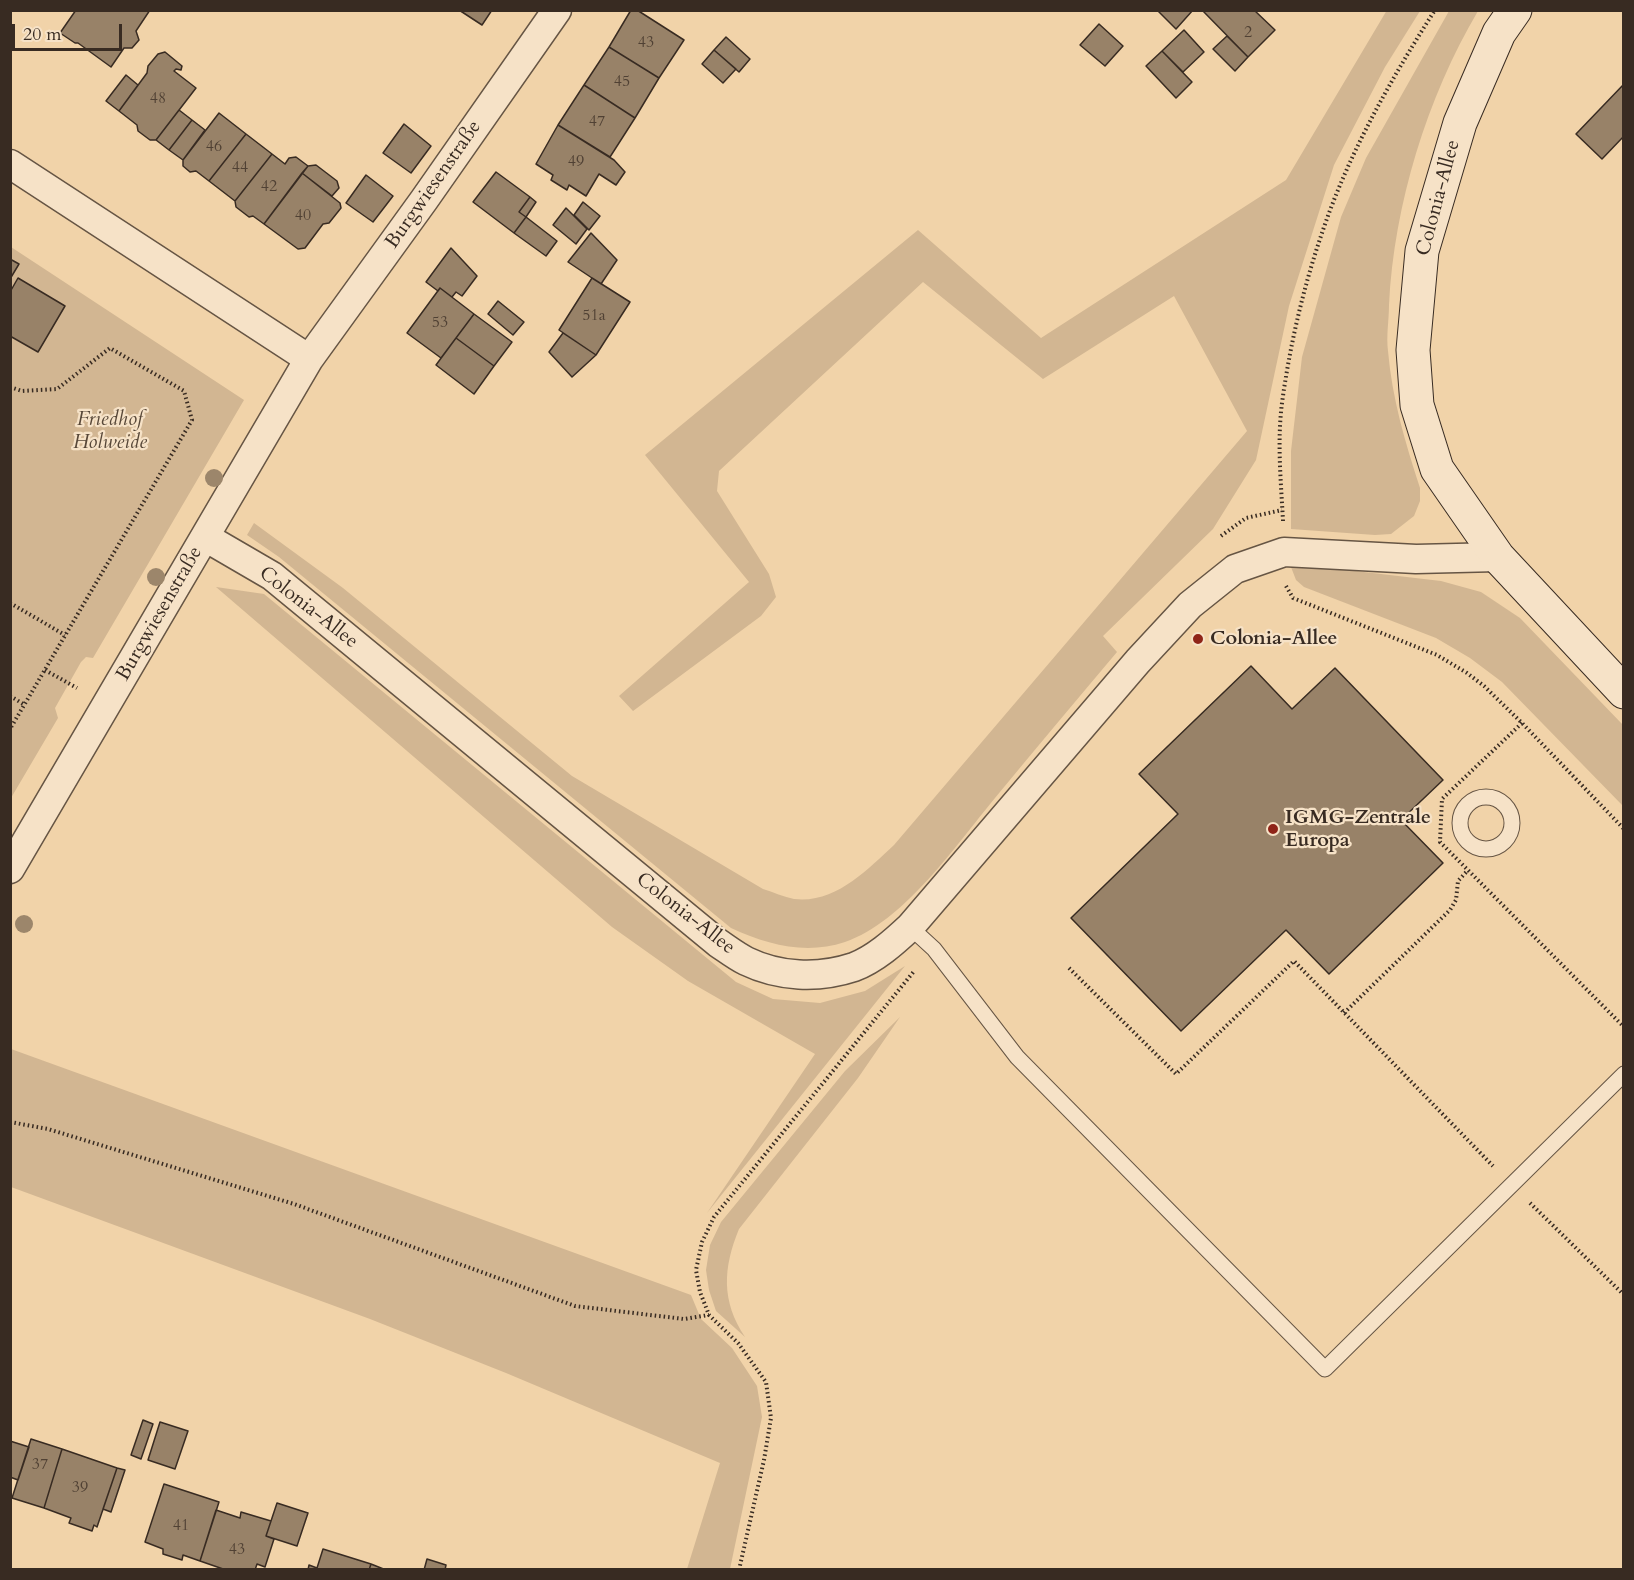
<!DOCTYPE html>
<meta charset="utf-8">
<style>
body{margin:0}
#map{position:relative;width:1634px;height:1580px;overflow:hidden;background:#f1d3a9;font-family:Cardo,serif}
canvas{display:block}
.frame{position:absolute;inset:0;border:12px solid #382b22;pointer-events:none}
.scale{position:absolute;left:12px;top:24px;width:110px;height:27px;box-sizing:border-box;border:3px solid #382b22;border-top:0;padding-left:8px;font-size:18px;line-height:21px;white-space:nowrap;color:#382b22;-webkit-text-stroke:4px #f6e2c7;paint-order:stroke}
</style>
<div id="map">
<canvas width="1634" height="1580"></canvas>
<div class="frame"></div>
<div class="scale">20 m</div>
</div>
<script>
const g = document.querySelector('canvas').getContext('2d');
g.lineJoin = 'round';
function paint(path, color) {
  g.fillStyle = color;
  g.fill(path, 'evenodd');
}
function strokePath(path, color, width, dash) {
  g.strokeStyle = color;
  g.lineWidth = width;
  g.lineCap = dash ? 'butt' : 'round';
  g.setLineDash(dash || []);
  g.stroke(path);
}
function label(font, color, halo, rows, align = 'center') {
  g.font = font + ' Cardo,serif';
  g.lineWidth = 4.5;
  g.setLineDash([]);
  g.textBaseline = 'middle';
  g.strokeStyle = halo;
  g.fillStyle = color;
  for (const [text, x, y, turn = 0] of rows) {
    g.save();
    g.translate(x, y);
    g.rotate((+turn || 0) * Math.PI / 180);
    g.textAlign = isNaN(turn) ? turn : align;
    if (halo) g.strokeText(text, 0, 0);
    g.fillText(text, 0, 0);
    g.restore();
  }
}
paint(new Path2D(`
 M 1387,10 L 1420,11 L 1385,67 L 1334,165 L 1289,306 L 1256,460 L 1213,529 L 1103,636 L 1117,652 C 1076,701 1035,749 995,798 C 956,845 904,922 845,942 C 806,955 768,945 731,928 L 279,557 L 247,535 L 254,523 L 343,588 L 572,776 L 763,889 C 773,892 784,897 794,899 C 835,904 867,870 894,845 L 1247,431 L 1174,296 L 1043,379 L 923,282 L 719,471 L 717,491 L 769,574 L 776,597 L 761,616 L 633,711 L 619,696 L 749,582 L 645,455 L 918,230 L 1041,338 L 1286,180 Z
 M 1449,11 L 1478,11 C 1427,97 1394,205 1389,305 C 1389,320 1386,336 1388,351 C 1392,398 1405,442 1420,488 L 1420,501 L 1414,516 L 1391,534 L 1375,535 L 1291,529 L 1291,451 L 1302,357 L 1341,217 L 1366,158 Z
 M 11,247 L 244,400 L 93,658 L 86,657 L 81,662 L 55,708 L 58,718 L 11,798 Z
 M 1291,567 L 1338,569 L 1441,581 L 1481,592 L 1520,618 L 1623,725 L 1623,806 L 1502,682 L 1470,658 L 1436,638 L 1304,587 L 1296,580 Z
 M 216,587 L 264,594 L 736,982 L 773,999 L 820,1003 L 865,991 L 905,966 L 707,1213 L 815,1054 L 688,981 L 612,927 Z
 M 900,1017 L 858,1078 L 739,1229 C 723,1268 721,1301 745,1337 L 716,1311 L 709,1290 L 706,1270 L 710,1245 L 721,1222 L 845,1071 Z
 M 11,1049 L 691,1295 L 701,1319 L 732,1348 L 757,1386 L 762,1417 L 730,1569 L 687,1569 L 720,1463 L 506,1373 L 370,1319 L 11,1187 Z`), '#d2b692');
const building = new Path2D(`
 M 76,10 L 150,10 L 136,31 L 139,40 L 132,48 L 124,48 L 111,67 L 78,43 L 75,43 L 60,33 Z
 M 459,10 L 492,10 L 482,25 Z
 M 631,10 L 637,10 L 684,40 L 659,78 L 609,47 Z
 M 1157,10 L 1193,10 L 1176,29 Z
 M 1202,10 L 1254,10 L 1275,30 L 1248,57 Z
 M 1099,24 L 1123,46 L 1105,66 L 1080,45 Z
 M 1184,30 L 1204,52 L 1183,72 L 1162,51 Z
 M 1227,36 L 1248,57 L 1235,71 L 1213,49 Z
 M 726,37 L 750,59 L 739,72 L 714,50 Z
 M 609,47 L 659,78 L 635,118 L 584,85 Z
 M 714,50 L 736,69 L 723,83 L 702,64 Z
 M 1162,51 L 1192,82 L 1176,98 L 1146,66 Z
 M 165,52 L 182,66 L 181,70 L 176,69 L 174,71 L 196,88 L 156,140 L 150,140 L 138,131 L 137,125 L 119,111 L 147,73 L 148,66 L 158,54 Z
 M 126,75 L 138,85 L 119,111 L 106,101 Z
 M 1624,84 L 1624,136 L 1602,159 L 1576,134 Z
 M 584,85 L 635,118 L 610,157 L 558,125 Z
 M 179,110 L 192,120 L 169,150 L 156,140 Z
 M 219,113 L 246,134 L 209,181 L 196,171 L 190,172 L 183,166 L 183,160 Z
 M 192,120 L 205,130 L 183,160 L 169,150 Z
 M 404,124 L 431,146 L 411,173 L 383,153 Z
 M 558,125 L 614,160 L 625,172 L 616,185 L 599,174 L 586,196 L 569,185 L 567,190 L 551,180 L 553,175 L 536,164 Z
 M 246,134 L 272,154 L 235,201 L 209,181 Z
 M 272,154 L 285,164 L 289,158 L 296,157 L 308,166 L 264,224 L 253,216 L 249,217 L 236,207 L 235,201 Z
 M 316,165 L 337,181 L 339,188 L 332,196 L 302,173 L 308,166 Z
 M 496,172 L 530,197 L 519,212 L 526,217 L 514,233 L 473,202 Z
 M 302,173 L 340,203 L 341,208 L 329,223 L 323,224 L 305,248 L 298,249 L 264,224 Z
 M 366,175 L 393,196 L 373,222 L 346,203 Z
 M 530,197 L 536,202 L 526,217 L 519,212 Z
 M 583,202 L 600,216 L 589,230 L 574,215 Z
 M 566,208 L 587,229 L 576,244 L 553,225 Z
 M 526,217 L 557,241 L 546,256 L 514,233 Z
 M 591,233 L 617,260 L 601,284 L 568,262 Z
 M 451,248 L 477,276 L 462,296 L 456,292 L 452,297 L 440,288 L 438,291 L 426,282 Z
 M 10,259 L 19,264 L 10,279 Z
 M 18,278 L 65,306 L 38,352 L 10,336 L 10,292 Z
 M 592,278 L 630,302 L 596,355 L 559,330 Z
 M 440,288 L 474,314 L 441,358 L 407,333 Z
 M 498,301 L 524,322 L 513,335 L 488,314 Z
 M 474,314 L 512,342 L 494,366 L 456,338 Z
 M 563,333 L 596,355 L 572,377 L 549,352 Z
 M 456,338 L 494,366 L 474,394 L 436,365 Z
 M 1251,666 L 1292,709 L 1335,668 L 1443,780 L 1401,820 L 1443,863 L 1329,974 L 1286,930 L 1181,1031 L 1071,918 L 1178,814 L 1139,774 Z
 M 143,1420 L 153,1424 L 141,1459 L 131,1455 Z
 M 160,1422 L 188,1431 L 175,1469 L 148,1460 Z
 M 31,1439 L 62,1449 L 44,1508 L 12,1498 Z
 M 10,1441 L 29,1447 L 18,1480 L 10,1477 Z
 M 62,1449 L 117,1468 L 97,1527 L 94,1525 L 92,1531 L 69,1523 L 71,1518 L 44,1508 Z
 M 117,1468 L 125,1470 L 111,1512 L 103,1509 Z
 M 164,1484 L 219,1502 L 200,1561 L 183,1555 L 182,1560 L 163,1554 L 163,1549 L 145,1542 Z
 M 277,1503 L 308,1513 L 297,1546 L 266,1536 Z
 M 216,1510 L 240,1518 L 241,1512 L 271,1521 L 266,1536 L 274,1539 L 265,1567 L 257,1564 L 255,1570 L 226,1570 L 200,1561 Z
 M 323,1549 L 371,1564 L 369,1570 L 308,1570 L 309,1565 L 317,1568 Z
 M 427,1559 L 446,1565 L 445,1570 L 424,1570 Z
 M 371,1564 L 386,1570 L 369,1570 Z`);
paint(building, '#988268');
strokePath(building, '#382b22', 1.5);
const lane = new Path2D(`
 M1460 823a26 26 0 1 1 52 0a26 26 0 1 1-52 0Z
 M 910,927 L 934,949 L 1017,1057 L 1325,1369 L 1624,1074`);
const street = new Path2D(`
 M 10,164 L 309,359
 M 205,537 L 272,576 L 718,943 C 727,949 736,956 746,961 C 779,977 818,979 854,967 C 875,959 894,942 910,927 L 1138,661 L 1190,605 L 1235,569 L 1284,552 L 1416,559 L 1498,557
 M 10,869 L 309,359 L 424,200 L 557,10`);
const secondary = new Path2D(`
 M 1515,10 L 1499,33 L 1460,123 L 1422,251 L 1413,350 L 1417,405 L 1437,469 L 1498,557 L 1624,692`);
strokePath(lane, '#654', 17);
strokePath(street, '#654', 31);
strokePath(secondary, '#382b22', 35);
strokePath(new Path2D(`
 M 10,387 L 22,391 L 57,389 L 110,348 L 184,391 L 192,420 L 10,729
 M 1283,521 C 1281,482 1277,442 1282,403 C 1290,344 1304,285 1323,230 C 1349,153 1391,79 1435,10
 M 1221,536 L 1246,518 L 1282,510
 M 1286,586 L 1293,598 L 1437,655 L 1467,673 L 1484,686 L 1522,723 L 1624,829
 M 10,603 L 65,635
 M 45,670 L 77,688
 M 10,696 L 25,705
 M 1522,723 L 1442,799 L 1440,842 L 1624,1027
 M 1069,968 L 1176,1074 L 1294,961 L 1493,1166
 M 1344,1013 L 1450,910 L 1456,900 L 1458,881 L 1468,870
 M 10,1122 L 48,1129 L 294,1204 L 575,1306 L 684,1319 L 709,1315
 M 1530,1203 L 1624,1295
 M 739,1570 L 764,1460 L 771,1418 L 766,1382 L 738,1343 L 709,1315 L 700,1292 L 696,1270 L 702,1242 L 714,1217 L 915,970`), '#382b22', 4, [1.5, 3]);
strokePath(lane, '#f6e2c7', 15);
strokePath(street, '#f6e2c7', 28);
strokePath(secondary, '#f6e2c7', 33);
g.fillStyle = '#9c866b';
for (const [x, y] of [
 [214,478],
 [156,577],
 [24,924]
]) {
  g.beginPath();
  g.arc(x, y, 9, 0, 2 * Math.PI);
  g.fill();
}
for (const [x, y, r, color] of [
 [1198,639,6,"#8f2418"],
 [1273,829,6,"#8f2418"]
]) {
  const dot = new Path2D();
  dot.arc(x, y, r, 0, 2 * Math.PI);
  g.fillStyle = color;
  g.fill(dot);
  strokePath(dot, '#f6e2c7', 2);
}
label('16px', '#504134', null, [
 ["2",1248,33],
 ["43",646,43],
 ["45",622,82],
 ["48",158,99],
 ["47",597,122],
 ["46",214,147],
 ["49",576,162],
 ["44",240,168],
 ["42",269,187],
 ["40",303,216],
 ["51a",594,316],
 ["53",440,323],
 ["37",40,1465],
 ["39",80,1488],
 ["41",181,1526],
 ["43",237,1550]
]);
label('20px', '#382b22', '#f6e2c7', [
 ["Burgwiesenstraße",434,185,-55],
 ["Colonia-Allee",1439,198,-75],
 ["Colonia-Allee",308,608,38],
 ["Burgwiesenstraße",160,614,-60],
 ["Colonia-Allee",685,914,38]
]);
label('italic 20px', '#574738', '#f6e2c7', [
 ["Friedhof",110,420],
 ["Holweide",110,443]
]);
label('bold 20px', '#382b22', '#f6e2c7', [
 ["Colonia-Allee",1210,639],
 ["IGMG-Zentrale",1285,818],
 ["Europa",1285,841]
], 'left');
</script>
